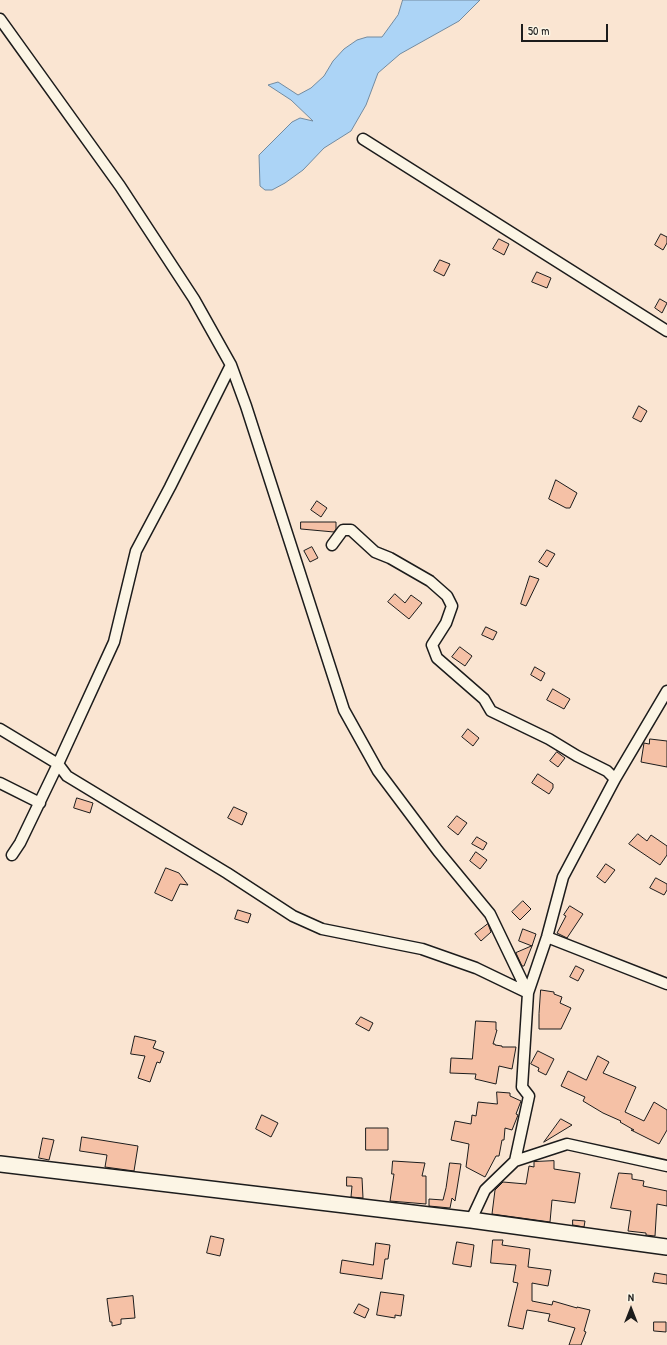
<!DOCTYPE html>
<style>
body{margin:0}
#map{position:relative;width:667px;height:1345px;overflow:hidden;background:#fae5d2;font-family:"Patrick Hand",sans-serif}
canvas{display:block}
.north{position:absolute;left:611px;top:1289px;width:40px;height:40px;-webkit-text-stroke:3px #fcf5e5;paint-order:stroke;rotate:0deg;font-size:11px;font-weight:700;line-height:16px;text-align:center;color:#1c1c1c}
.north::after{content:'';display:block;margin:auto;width:14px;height:18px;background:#1c1c1c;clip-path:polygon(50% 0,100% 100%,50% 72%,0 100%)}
.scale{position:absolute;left:521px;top:24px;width:87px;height:18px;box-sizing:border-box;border:2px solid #1c1c1c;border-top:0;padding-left:5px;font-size:12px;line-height:14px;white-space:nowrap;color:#1c1c1c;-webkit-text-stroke:3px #fcf5e5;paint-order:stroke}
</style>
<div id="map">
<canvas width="667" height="1345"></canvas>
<div class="north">N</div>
<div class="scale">50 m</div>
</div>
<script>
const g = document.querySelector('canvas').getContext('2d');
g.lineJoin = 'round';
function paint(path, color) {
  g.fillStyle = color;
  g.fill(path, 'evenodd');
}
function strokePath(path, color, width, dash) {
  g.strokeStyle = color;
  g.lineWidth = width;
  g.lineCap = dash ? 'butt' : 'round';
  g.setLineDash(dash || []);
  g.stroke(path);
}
const water = new Path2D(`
 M 403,0 L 480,0 L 459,21 L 400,54 L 378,73 L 366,105 L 351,131 L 324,148 L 303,170 L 285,183 L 272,190 L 265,190 L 260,186 L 259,155 L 292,122 L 300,118 L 313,121 L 291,100 L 268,85 L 278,82 L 298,95 L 311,88 L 324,76 L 333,61 L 344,49 L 357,40 L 367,37 L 382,37 L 398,15 Z`);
paint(water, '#acd4f6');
strokePath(water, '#728a9f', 1);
const building = new Path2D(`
 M 661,234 L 667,237 L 667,243 L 663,250 L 655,245 Z
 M 499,239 L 509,244 L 504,255 L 493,249 Z
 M 440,260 L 450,264 L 444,276 L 434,271 Z
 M 537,272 L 551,278 L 547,288 L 532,282 Z
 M 660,299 L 667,303 L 662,313 L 655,308 Z
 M 639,406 L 647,411 L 641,422 L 633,418 Z
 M 556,480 L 577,493 L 570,508 L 566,508 L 549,499 Z
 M 317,501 L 327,508 L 321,517 L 311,510 Z
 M 301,522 L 336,522 L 336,529 L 334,532 L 301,529 Z
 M 312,547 L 318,558 L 310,562 L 304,551 Z
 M 547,550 L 555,554 L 547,567 L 539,562 Z
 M 530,576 L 539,579 L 526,606 L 521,604 Z
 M 395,594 L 405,603 L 411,595 L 422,603 L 409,619 L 388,602 Z
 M 486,627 L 497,632 L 493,640 L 482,635 Z
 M 460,647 L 472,656 L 465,666 L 452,657 Z
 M 535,667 L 545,673 L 541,681 L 531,675 Z
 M 553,689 L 570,699 L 564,709 L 547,700 Z
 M 468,729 L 479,738 L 473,746 L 462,737 Z
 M 650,739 L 667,741 L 667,767 L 641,762 L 644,743 L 649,744 Z
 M 557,752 L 565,758 L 558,767 L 550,761 Z
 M 538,774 L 553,784 L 553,788 L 549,794 L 532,783 Z
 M 77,798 L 93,803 L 90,813 L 74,808 Z
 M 234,807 L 247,813 L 242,825 L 228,818 Z
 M 457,816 L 467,823 L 458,835 L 448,827 Z
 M 638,834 L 647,841 L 651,835 L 667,846 L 667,855 L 660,865 L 629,844 Z
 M 477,837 L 487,843 L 483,850 L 472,844 Z
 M 476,852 L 487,860 L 480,869 L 470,861 Z
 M 606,864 L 615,870 L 605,883 L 597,877 Z
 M 166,868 L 179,873 L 188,885 L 180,884 L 172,901 L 155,893 Z
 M 656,878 L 667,884 L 667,890 L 664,895 L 650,888 Z
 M 523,901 L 531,909 L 520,920 L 512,912 Z
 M 570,906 L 583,914 L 567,938 L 557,933 L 566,916 L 564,915 Z
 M 238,910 L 251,914 L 248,923 L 235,919 Z
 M 488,924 L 491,932 L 481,941 L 475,934 Z
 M 523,929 L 536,934 L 532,946 L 519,941 Z
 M 532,946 L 524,966 L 522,966 L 516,953 Z
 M 576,966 L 584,970 L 578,981 L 570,977 Z
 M 541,990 L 554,992 L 554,994 L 562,997 L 560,1003 L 571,1008 L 561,1029 L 539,1029 L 539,1014 Z
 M 361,1017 L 373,1023 L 369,1031 L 356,1024 Z
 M 476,1021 L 496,1022 L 496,1030 L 497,1030 L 493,1044 L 495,1044 L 495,1045 L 502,1046 L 502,1047 L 516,1047 L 512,1069 L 499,1066 L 496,1084 L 475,1079 L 476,1074 L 450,1073 L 451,1058 L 472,1059 Z
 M 135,1036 L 156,1041 L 153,1048 L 164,1052 L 160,1063 L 157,1062 L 150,1082 L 138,1078 L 145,1056 L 131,1054 Z
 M 538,1051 L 554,1059 L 546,1075 L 538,1071 L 539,1068 L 531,1064 Z
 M 598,1056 L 609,1062 L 603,1073 L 636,1087 L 625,1112 L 644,1121 L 654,1102 L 667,1110 L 667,1130 L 659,1144 L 631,1130 L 634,1130 L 620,1122 L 621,1121 L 603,1113 L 583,1101 L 585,1097 L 561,1086 L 568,1071 L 586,1080 Z
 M 497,1092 L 510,1093 L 510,1096 L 521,1101 L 516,1114 L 518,1115 L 512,1130 L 505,1128 L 504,1140 L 502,1140 L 499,1156 L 496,1156 L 485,1177 L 466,1167 L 469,1144 L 451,1140 L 455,1121 L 471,1124 L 472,1115 L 476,1116 L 478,1102 L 497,1104 Z
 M 262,1115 L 278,1123 L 271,1137 L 256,1129 Z
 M 561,1119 L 572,1125 L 544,1142 Z
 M 366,1128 L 388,1128 L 388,1150 L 366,1150 Z
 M 82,1137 L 138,1146 L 134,1171 L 105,1167 L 107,1155 L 80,1151 Z
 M 43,1138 L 54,1140 L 49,1160 L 39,1158 Z
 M 393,1161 L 425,1163 L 422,1176 L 426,1176 L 426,1204 L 390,1201 L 394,1174 L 392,1174 Z
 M 554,1161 L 554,1169 L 580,1173 L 575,1203 L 552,1200 L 550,1222 L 492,1214 L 495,1190 L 503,1182 L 526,1184 L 529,1166 L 534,1167 L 534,1162 Z
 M 450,1163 L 461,1164 L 455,1201 L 452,1198 L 450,1208 L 429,1206 L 429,1199 L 443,1200 L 446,1188 Z
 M 619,1173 L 632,1174 L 632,1179 L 644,1181 L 643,1186 L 667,1191 L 667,1206 L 657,1204 L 655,1236 L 646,1235 L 646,1233 L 628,1231 L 631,1211 L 611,1208 Z
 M 347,1177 L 362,1178 L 363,1198 L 351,1197 L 352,1186 L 347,1186 Z
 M 573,1220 L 585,1221 L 584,1227 L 573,1225 Z
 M 211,1236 L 224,1239 L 220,1256 L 207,1253 Z
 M 493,1240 L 503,1240 L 502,1245 L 530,1249 L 528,1267 L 551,1270 L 548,1286 L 532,1283 L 532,1301 L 552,1305 L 553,1301 L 577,1308 L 577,1307 L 590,1310 L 584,1331 L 586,1332 L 581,1345 L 569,1345 L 575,1328 L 548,1321 L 550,1314 L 527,1310 L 523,1329 L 508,1326 L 518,1283 L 513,1282 L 516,1265 L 491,1263 Z
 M 457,1242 L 474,1245 L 471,1267 L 453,1264 Z
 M 376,1243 L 390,1245 L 388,1259 L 385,1259 L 382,1279 L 340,1273 L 342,1260 L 373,1265 Z
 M 655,1273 L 667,1275 L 667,1284 L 653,1282 Z
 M 381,1292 L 404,1295 L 401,1316 L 395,1315 L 395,1318 L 377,1315 Z
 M 133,1296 L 135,1318 L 121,1319 L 121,1324 L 112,1326 L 112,1322 L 110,1322 L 107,1299 Z
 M 359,1304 L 369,1309 L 365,1318 L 354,1313 Z
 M 654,1322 L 666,1322 L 666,1332 L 654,1331 Z`);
paint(building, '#f5c1a6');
strokePath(building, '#1c1c1c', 1);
const minor = new Path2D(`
 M 0,19 L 120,186 L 194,299 L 231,365 L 246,406 L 344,710 L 378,771 L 438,851 L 490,914 L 528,993
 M 363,139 L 667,331
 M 332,545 L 343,530 L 351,530 L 375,552 L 390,558 L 430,581 L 447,596 L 452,606 L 446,623 L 432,645 L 437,658 L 484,699 L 491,711 L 549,739 L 577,756 L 607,771 L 615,779
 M 0,729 L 58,764 L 67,776 L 227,873 L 293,916 L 322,929 L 422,949 L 476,968 L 528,993
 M 0,783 L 40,803
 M 12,855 L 20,843 L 58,764 L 114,642 L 136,551 L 170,487 L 231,365
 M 547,937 L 667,984
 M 515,1161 L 529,1096 L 522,1087 L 528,993 L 547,937 L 563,877 L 615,779 L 667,691
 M 471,1220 L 485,1190 L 515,1161 L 567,1144 L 667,1166`);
const secondary = new Path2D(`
 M 0,1164 L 471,1220 L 667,1247`);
strokePath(minor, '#1c1c1c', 13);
strokePath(secondary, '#1c1c1c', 18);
strokePath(minor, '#fcf5e5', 10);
strokePath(secondary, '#fcf5e5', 15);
</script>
